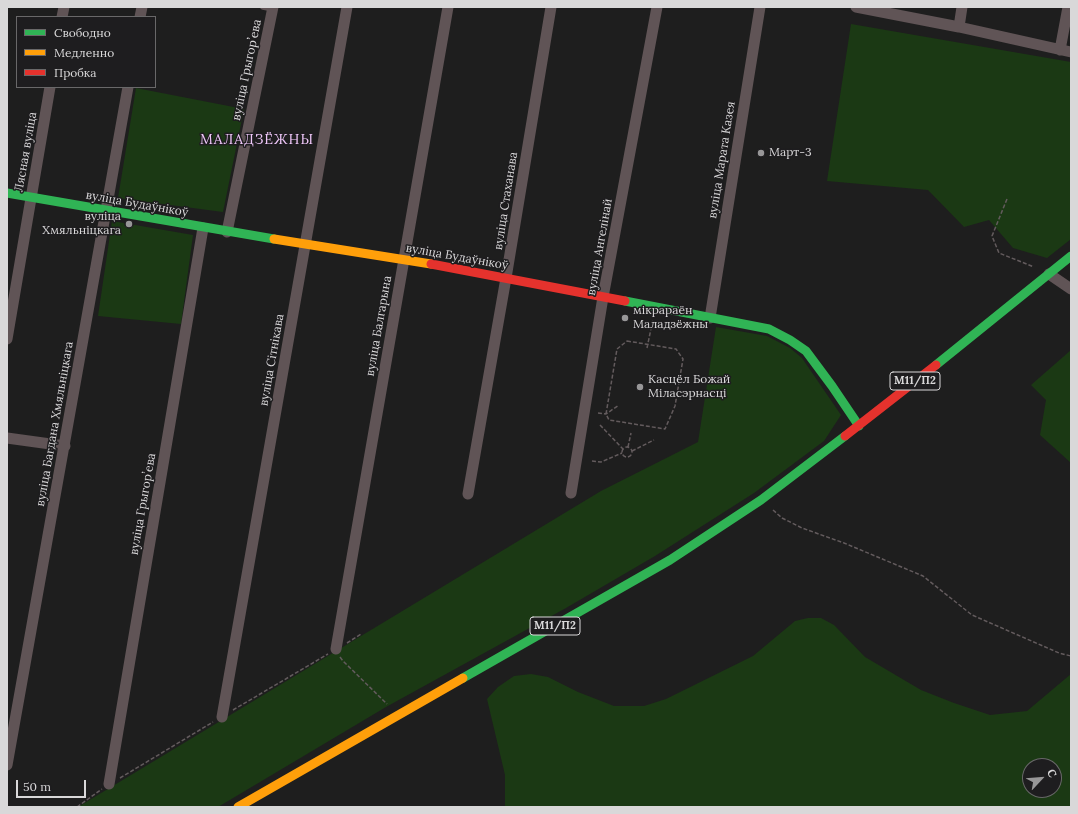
<!DOCTYPE html>
<meta charset="utf-8">
<style>
body{margin:0}
#map{position:relative;width:1078px;height:814px;overflow:hidden;background:#1e1e1e;font-family:Lora,serif}
canvas{display:block}
.frame{position:absolute;inset:0;border:8px solid #d9d8d9;pointer-events:none}
.legend{position:absolute;left:16px;top:16px;width:140px;height:72px;box-sizing:border-box;background:#1e1d1f;border:1px solid #696869;margin:0;padding:5px 7px;list-style:none;font-size:12px;color:#d9d8d9}
.legend li{display:flex;align-items:center;gap:8px;height:20px}
.legend b{width:20px;border:1px solid #696869}
.north{position:absolute;left:1022px;top:758px;width:40px;height:40px;box-sizing:border-box;background:#1e1d1f;border:1px solid #696869;border-radius:50%;rotate:64deg;font-size:11px;font-weight:700;line-height:16px;text-align:center;color:#d9d8d9}
.north::after{content:'';display:block;margin:auto;width:14px;height:18px;background:#989798;clip-path:polygon(50% 0,100% 100%,50% 72%,0 100%)}
.scale{position:absolute;left:16px;top:780px;width:70px;height:18px;box-sizing:border-box;border:2px solid #d9d8d9;border-top:0;padding-left:5px;font-size:12px;line-height:14px;white-space:nowrap;color:#d9d8d9;-webkit-text-stroke:3px #1e1d1f;paint-order:stroke}
</style>
<div id="map">
<canvas width="1078" height="814"></canvas>
<div class="frame"></div>
<ul class="legend">
<li><b style="height:5px;background:#30b455"></b>Свободно</li>
<li><b style="height:5px;background:#ff9f0a"></b>Медленно</li>
<li><b style="height:5px;background:#e5322d"></b>Пробка</li>
</ul>
<div class="north">С</div>
<div class="scale">50 m</div>
</div>
<script>
const g = document.querySelector('canvas').getContext('2d');
g.lineJoin = 'round';
function paint(path, color) {
  g.fillStyle = color;
  g.fill(path, 'evenodd');
}
function strokePath(path, color, width, dash) {
  g.strokeStyle = color;
  g.lineWidth = width;
  g.lineCap = dash ? 'butt' : 'round';
  g.setLineDash(dash || []);
  g.stroke(path);
}
function label(font, color, halo, rows, align = 'center') {
  g.font = font + ' Lora,serif';
  g.lineWidth = 3;
  g.setLineDash([]);
  g.textBaseline = 'middle';
  g.strokeStyle = halo;
  g.fillStyle = color;
  for (const [text, x, y, turn = 0] of rows) {
    g.save();
    g.translate(x, y);
    g.rotate((+turn || 0) * Math.PI / 180);
    g.textAlign = isNaN(turn) ? turn : align;
    if (halo) g.strokeText(text, 0, 0);
    g.fillText(text, 0, 0);
    g.restore();
  }
}
paint(new Path2D(`
 M 851,24 L 1071,62 L 1071,239 L 1047,258 L 1013,248 L 989,220 L 964,227 L 928,190 L 827,181 Z
 M 136,88 L 244,109 L 223,212 L 118,198 Z
 M 112,221 L 193,235 L 181,324 L 98,316 Z
 M 716,327 L 767,336 L 790,348 L 802,358 L 841,415 L 824,441 L 754,493 L 655,556 L 566,608 L 386,707 L 218,807 L 78,807 L 601,491 L 698,442 Z
 M 1071,350 L 1071,463 L 1040,435 L 1046,400 L 1031,385 Z
 M 808,618 L 821,618 L 834,625 L 865,657 L 921,690 L 954,703 L 990,715 L 1027,711 L 1071,674 L 1071,807 L 505,807 L 505,775 L 487,699 L 498,687 L 514,676 L 531,674 L 548,677 L 578,692 L 614,706 L 644,706 L 666,699 L 753,656 L 795,621 ZM 1030,766 L 1054,766 L 1054,790 L 1030,790 Z`), '#1b3914');
strokePath(new Path2D(`
 M 1007,199 L 992,236 L 999,253 L 1034,267
 M 627,341 L 676,349 L 683,359 L 675,406 L 665,429 L 609,420 L 606,414 L 617,349 Z
 M 647,348 L 653,319
 M 598,413 L 606,414 L 619,405
 M 600,425 L 623,449
 M622 452a5 5 0 1 1 10 0a5 5 0 1 1-10 0Z
 M 628,447 L 631,433
 M 632,451 L 654,440
 M 592,461 L 601,462 L 622,453
 M 773,510 L 782,518 L 802,528 L 844,543 L 923,576 L 972,615 L 1059,653 L 1071,656
 M 347,643 L 361,634
 M 340,657 L 343,661 L 387,704
 M 233,710 L 328,654
 M 120,778 L 213,722
 M 77,807 L 102,789`), '#635b5d', 1.5, [4, 2]);
strokePath(new Path2D(`
 M 263,7 L 273,9`), '#605456', 5.5);
strokePath(new Path2D(`
 M 856,7 L 959,27 L 1071,52
 M 62,17 L 64,7
 M 140,17 L 142,7
 M 959,27 L 962,7
 M 1060,50 L 1068,7
 M 227,232 L 273,7
 M 1049,274 L 1071,289
 M 710,318 L 760,7
 M 7,339 L 50,87
 M 7,438 L 65,446
 M 571,493 L 603,297 L 657,7
 M 468,494 L 506,278 L 551,7
 M 336,649 L 448,7
 M 222,717 L 347,7
 M 7,765 L 128,87
 M 109,784 L 203,228`), '#605456', 11);
strokePath(new Path2D(`
 M 7,193 L 274,239
 M 625,301 L 769,329 L 790,340 L 806,351 L 832,386 L 859,426
 M 936,365 L 1071,256
 M 463,678 L 670,560 L 761,500 L 845,436`), '#30b455', 9);
strokePath(new Path2D(`
 M 274,239 L 431,264
 M 238,807 L 463,678`), '#ff9f0a', 9);
strokePath(new Path2D(`
 M 431,264 L 625,301
 M 845,436 L 936,365`), '#e5322d', 9);
for (const [x, y, r, color] of [
 [761,153,4,"#989798"],
 [129,224,4,"#989798"],
 [625,318,4,"#989798"],
 [640,387,4,"#989798"]
]) {
  const dot = new Path2D();
  dot.arc(x, y, r, 0, 2 * Math.PI);
  g.fillStyle = color;
  g.fill(dot);
  strokePath(dot, '#1e1d1f', 1.5);
}
for (const [x, y, w] of [
 [915,381,50],
 [555,626,50]
]) {
  const box = new Path2D();
  box.roundRect(x - w / 2, y - 9, w, 18, 3);
  g.fillStyle = '#1e1d1f';
  g.fill(box);
  strokePath(box, '#d9d8d9', 1);
}
label('bold 11px', '#d9d8d9', null, [
 ["М11/П2",915,381],
 ["М11/П2",555,626]
]);
label('12px', '#d9d8d9', '#1e1d1f', [
 ["вуліца Грыгорʼева",247,70,-78],
 ["Лясная вуліца",26,152,-80],
 ["вуліца Марата Казея",722,160,-81],
 ["вуліца Стаханава",506,201,-81],
 ["вуліца Будаўнікоў",137,204,10],
 ["вуліца Ангелінай",600,247,-80],
 ["вуліца Будаўнікоў",457,257,10],
 ["вуліца Балгарына",379,326,-80],
 ["вуліца Сітнікава",272,360,-80],
 ["вуліца Багдана Хмяльніцкага",55,424,-80],
 ["вуліца Грыгорʼева",143,504,-80]
]);
label('12px', '#d9d8d9', '#1e1d1f', [
 ["Март-3",769,153],
 ["вуліца",121,217,"right"],
 ["Хмяльніцкага",121,231,"right"],
 ["мікрараён",633,311],
 ["Маладзёжны",633,325],
 ["Касцёл Божай",648,380],
 ["Міласэрнасці",648,394]
], 'left');
g.letterSpacing = '1px';
label('14px', '#f0c8fa', '#1e1d1f', [
 ["МАЛАДЗЁЖНЫ",257,140]
]);
g.letterSpacing = '0px';
</script>
